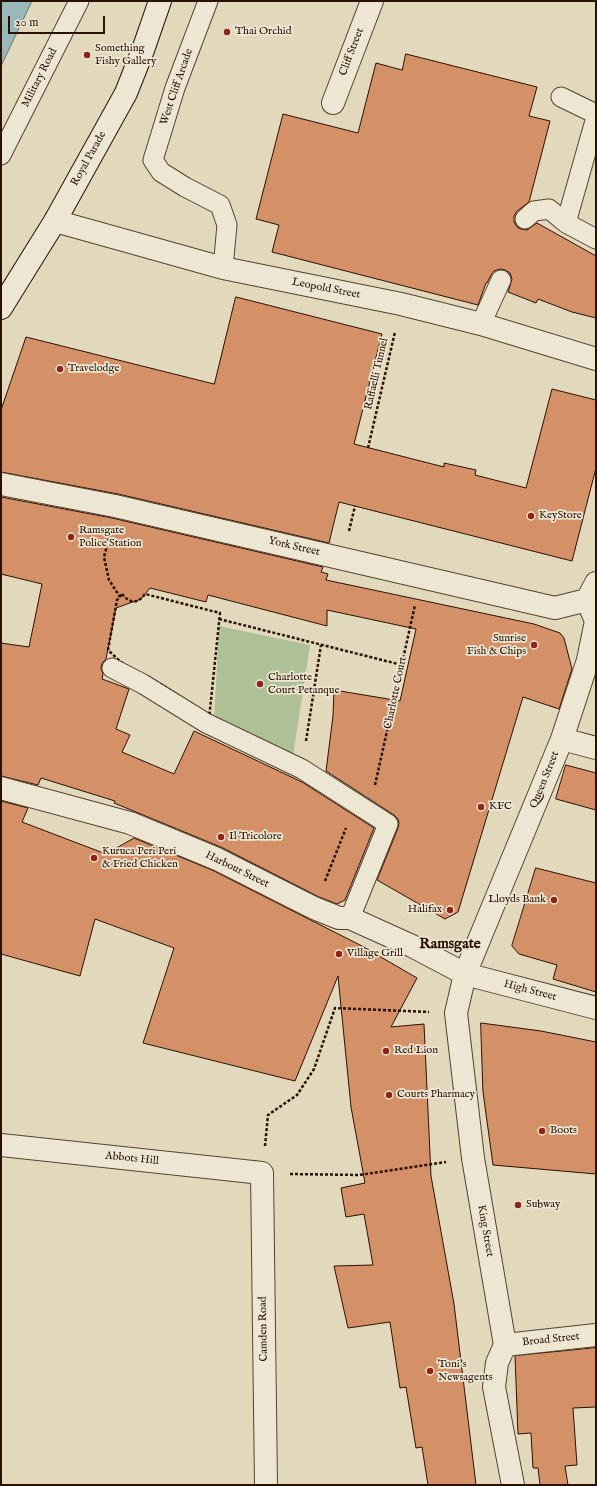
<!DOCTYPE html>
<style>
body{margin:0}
#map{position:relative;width:597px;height:1486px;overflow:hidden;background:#e2d8bc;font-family:"IM FELL English",serif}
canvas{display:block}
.frame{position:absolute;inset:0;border:2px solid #2a1000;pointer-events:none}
.scale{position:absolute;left:8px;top:16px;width:97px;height:18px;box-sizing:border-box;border:2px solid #2a1000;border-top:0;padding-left:5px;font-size:12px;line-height:14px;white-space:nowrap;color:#2a1000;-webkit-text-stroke:3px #ece6d3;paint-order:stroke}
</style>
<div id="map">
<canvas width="597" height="1486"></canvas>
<div class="frame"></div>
<div class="scale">20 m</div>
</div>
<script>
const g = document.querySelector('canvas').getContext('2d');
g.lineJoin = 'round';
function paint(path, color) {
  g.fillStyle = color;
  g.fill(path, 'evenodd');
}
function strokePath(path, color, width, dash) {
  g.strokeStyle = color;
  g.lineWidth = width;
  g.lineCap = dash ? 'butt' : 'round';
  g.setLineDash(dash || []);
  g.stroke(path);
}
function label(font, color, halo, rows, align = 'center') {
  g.font = font + ' "IM FELL English",serif';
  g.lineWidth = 3.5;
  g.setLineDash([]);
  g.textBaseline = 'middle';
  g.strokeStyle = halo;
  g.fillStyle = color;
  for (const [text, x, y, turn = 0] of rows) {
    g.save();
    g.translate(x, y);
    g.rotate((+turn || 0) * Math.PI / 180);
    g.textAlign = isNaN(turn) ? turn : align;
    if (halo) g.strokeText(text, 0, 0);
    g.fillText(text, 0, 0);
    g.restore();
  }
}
paint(new Path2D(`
 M 219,626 L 310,645 L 293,756 L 214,722 Z`), '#aec095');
const water = new Path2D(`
 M 1,1 L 32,1 L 1,66 Z`);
paint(water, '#98b8b9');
strokePath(water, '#6c756f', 1);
const building = new Path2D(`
 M 406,54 L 537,87 L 529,116 L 550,121 L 529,202 L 517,211 L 514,216 L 514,222 L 517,227 L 521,229 L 527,230 L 537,223 L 596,256 L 596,318 L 572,312 L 538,299 L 536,303 L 508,292 L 512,279 L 510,273 L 505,270 L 500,269 L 494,271 L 491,275 L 487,283 L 486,283 L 478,305 L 272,252 L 279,225 L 256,219 L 283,114 L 358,133 L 376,63 L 402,70 Z
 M 236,297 L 382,334 L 354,444 L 444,467 L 444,463 L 476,470 L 475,475 L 526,488 L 552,389 L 596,400 L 596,468 L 572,561 L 339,502 L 329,543 L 118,494 L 1,472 L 1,410 L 26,337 L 214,384 Z
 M 1,497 L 112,518 L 323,567 L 321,572 L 328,574 L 326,580 L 534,624 L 560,633 L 564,638 L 572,669 L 559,709 L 523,697 L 458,912 L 445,919 L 377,880 L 398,828 L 399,823 L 398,819 L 394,815 L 326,771 L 333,716 L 334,690 L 400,701 L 416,629 L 327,610 L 327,626 L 208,595 L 206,602 L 150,588 L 141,599 L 116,608 L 106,659 L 102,663 L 101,668 L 103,674 L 102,679 L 129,689 L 116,729 L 130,735 L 122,752 L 174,774 L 194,731 L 302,782 L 374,828 L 345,900 L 337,904 L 319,897 L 223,848 L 114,803 L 115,801 L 41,778 L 38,785 L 1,776 L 1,643 L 29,647 L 42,584 L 1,574 Z
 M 566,765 L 596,773 L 596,810 L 556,799 Z
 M 1,801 L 28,808 L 22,822 L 106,854 L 134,838 L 212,870 L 362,946 L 417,978 L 391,1027 L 424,1024 L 431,1176 L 454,1304 L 476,1485 L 428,1485 L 422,1447 L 416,1448 L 406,1387 L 400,1388 L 390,1322 L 348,1328 L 334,1266 L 373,1265 L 364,1214 L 346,1217 L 341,1188 L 365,1183 L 351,1107 L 338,976 L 295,1081 L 143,1043 L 174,948 L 95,919 L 80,976 L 1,954 Z
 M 536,868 L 596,883 L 596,992 L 553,979 L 557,965 L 519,954 L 512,946 Z
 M 481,1023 L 541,1031 L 596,1042 L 596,1174 L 493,1165 L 483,1092 Z
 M 596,1348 L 596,1407 L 573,1408 L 577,1465 L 565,1466 L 568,1485 L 540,1485 L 538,1468 L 533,1468 L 531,1433 L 518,1434 L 515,1356 Z`);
paint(building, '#d49168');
strokePath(building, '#2a1000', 1);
const service = new Path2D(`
 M 208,1 L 175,88 L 153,160 L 161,172 L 185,187 L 220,205 L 227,225 L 223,268
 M 561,97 L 596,114
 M 1,155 L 79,1
 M 525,219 L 534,211 L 549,209 L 566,223 L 596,239
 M 566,223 L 596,117
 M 481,324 L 501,280
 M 112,668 L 143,684 L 206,723 L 302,769 L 388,824 L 350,918`);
const pedestrian = new Path2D(`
 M 562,739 L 596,748
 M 1,788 L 130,823 L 217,859 L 314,908 L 339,918 L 350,918 L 412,946 L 465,974 L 596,1008
 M 505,1345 L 473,1158 L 456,1013 L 465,974 L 562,739 L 588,660 L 596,621 L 587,600`);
const minor = new Path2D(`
 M 333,103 L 372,1
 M 55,221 L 223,268 L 401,304 L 481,324 L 596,359
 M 1,484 L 115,506 L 555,608 L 587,600 L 596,583
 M 1,1145 L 262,1173 L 266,1485
 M 513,1485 L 494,1387 L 497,1363 L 505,1345 L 596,1335`);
const secondary = new Path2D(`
 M 1,308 L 55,221 L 126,93 L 143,50 L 160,1`);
strokePath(service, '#58422f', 21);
strokePath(pedestrian, '#58422f', 24);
strokePath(minor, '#58422f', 24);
strokePath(secondary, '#2a1000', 24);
strokePath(new Path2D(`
 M 368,448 L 395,332
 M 349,531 L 355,506
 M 110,534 L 104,557 L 109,580 L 120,597
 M 122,594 C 130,604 138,604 145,594 L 220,613 L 209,719 L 186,701 L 162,685 L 123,664 L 108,650 L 117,600 Z
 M 219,619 L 402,665
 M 306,741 L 321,645
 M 375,785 L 415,605
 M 325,881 L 346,828
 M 265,1146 L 268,1115 L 297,1095 L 314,1069 L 335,1008 L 429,1012
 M 290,1174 L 359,1175 L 446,1162`), '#2a1000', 2.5, [3, 2]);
strokePath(service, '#ece6d3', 19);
strokePath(pedestrian, '#ece6d3', 22);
strokePath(minor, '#ece6d3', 22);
strokePath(secondary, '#ece6d3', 22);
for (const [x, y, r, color] of [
 [227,32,4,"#8f2418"],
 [87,55,4,"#8f2418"],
 [60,369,4,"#8f2418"],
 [531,516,4,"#8f2418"],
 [71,537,4,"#8f2418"],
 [534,645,4,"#8f2418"],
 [260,684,4,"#8f2418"],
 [481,807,4,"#8f2418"],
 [221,837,4,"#8f2418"],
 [94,858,4,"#8f2418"],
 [554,900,4,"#8f2418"],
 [450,910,4,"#8f2418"],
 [339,954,4,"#8f2418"],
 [386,1051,4,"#8f2418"],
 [389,1095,4,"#8f2418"],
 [542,1131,4,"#8f2418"],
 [518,1205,4,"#8f2418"],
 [430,1371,4,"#8f2418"]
]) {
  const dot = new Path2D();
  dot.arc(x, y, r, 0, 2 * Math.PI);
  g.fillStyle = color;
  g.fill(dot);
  strokePath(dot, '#ece6d3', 1.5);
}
label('11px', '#2a1000', '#ece6d3', [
 ["Thai Orchid",235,32],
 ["Something",95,49],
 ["Fishy Gallery",95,62],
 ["Travelodge",68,369],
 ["KeyStore",539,516],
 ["Ramsgate",79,531],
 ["Police Station",79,544],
 ["Sunrise",526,639,"right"],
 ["Fish & Chips",526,652,"right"],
 ["Charlotte",268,678],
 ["Court Petanque",268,691],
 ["KFC",489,807],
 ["Il Tricolore",229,837],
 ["Kuruca Peri Peri",102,852],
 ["& Fried Chicken",102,865],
 ["Lloyds Bank",546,900,"right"],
 ["Halifax",442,910,"right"],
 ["Village Grill",347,954],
 ["Red Lion",394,1051],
 ["Courts Pharmacy",397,1095],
 ["Boots",550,1131],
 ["Subway",526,1205],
 ["Toni's",438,1365],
 ["Newsagents",438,1378]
], 'left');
label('11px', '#2a1000', '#ece6d3', [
 ["Cliff Street",352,52,-69],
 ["Military Road",40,78,-63],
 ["West Cliff Arcade",177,87,-71],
 ["Royal Parade",89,159,-61],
 ["Leopold Street",326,289,11],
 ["Raffaelli Tunnel",377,374,-77],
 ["York Street",294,547,13],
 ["Charlotte Court",396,693,-78],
 ["Queen Street",545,780,-68],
 ["Harbour Street",237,870,26],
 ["High Street",530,991,15],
 ["Abbots Hill",132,1159,6],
 ["King Street",485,1231,80],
 ["Camden Road",264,1329,-91],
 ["Broad Street",551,1340,-6]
]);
label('bold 15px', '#2a1000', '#ece6d3', [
 ["Ramsgate",450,945]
]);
</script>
